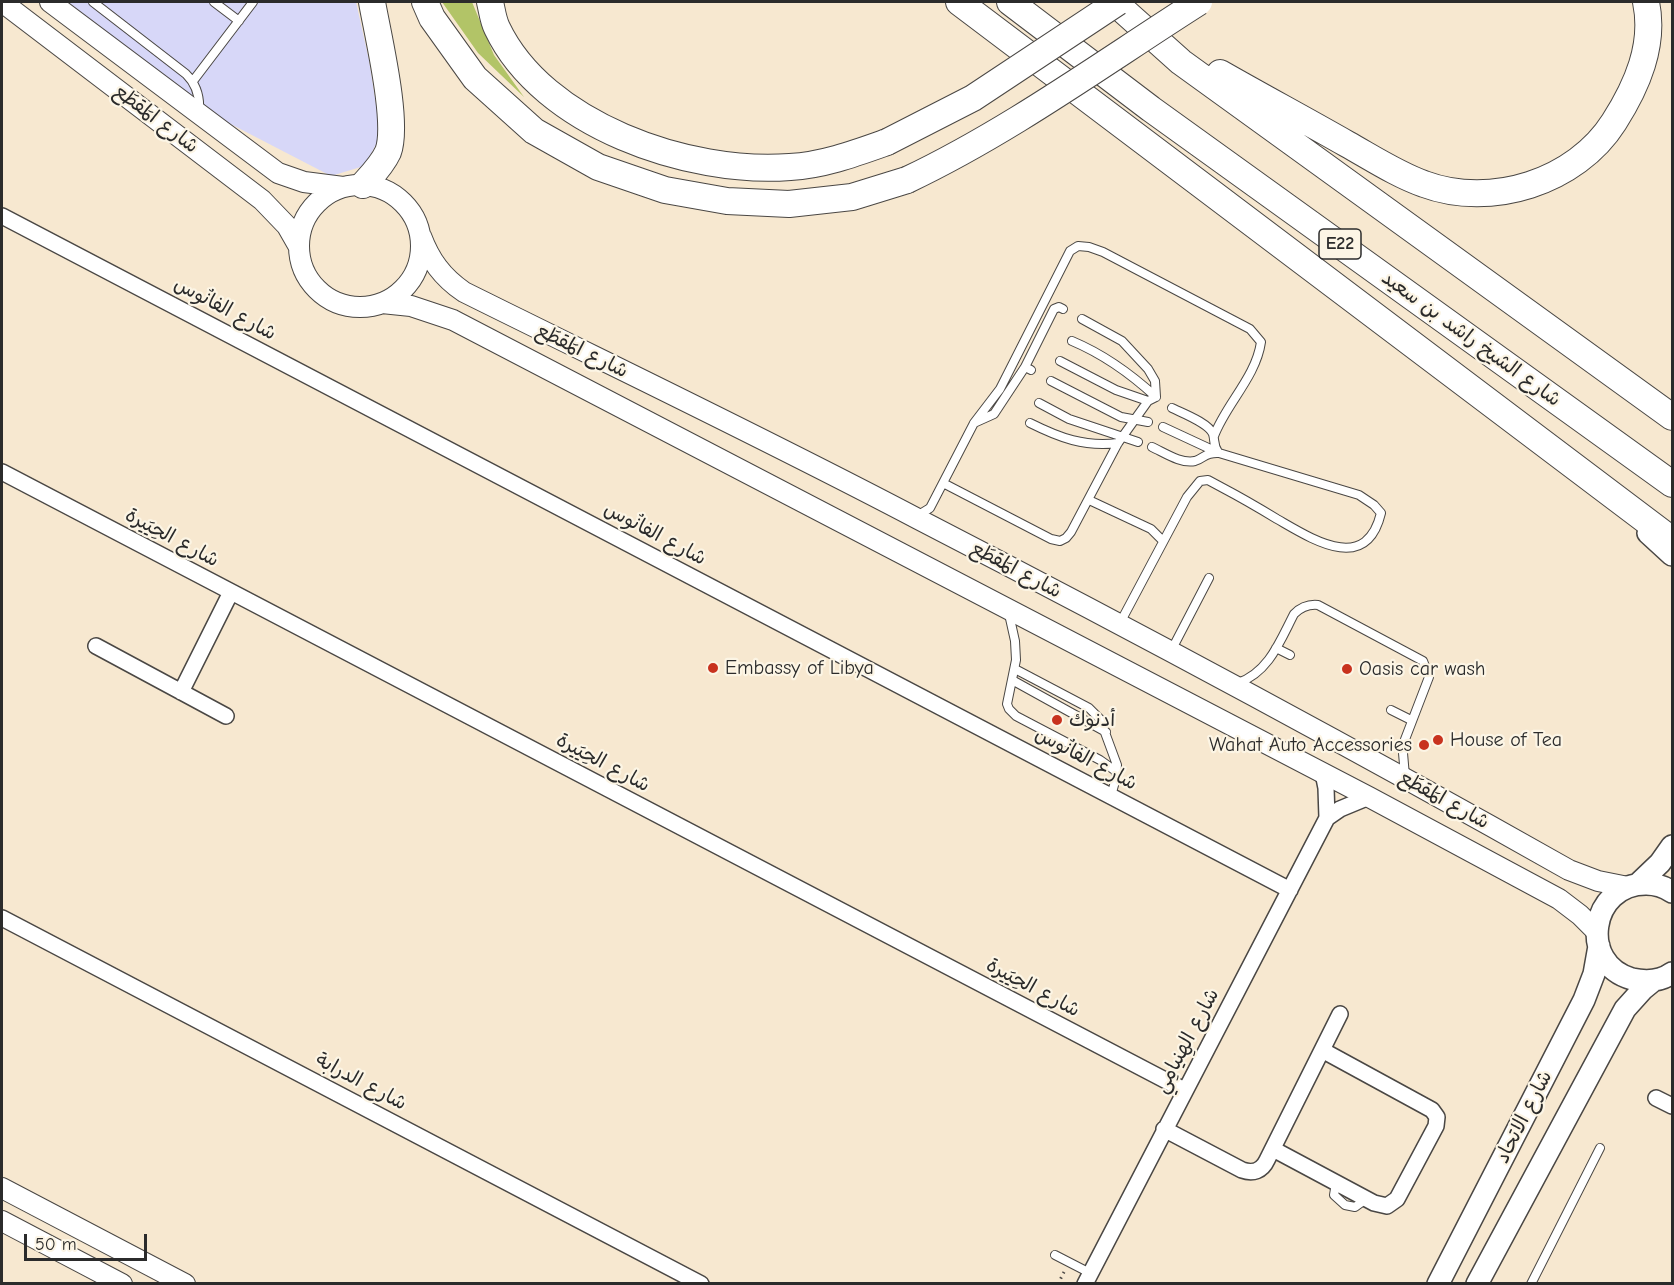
<!DOCTYPE html>
<meta charset="utf-8">
<style>
body{margin:0}
#map{position:relative;width:1674px;height:1285px;overflow:hidden;background:#f7e8d0;font-family:"Comic Neue",sans-serif}
canvas{display:block}
.frame{position:absolute;inset:0;border:3px solid #2b2b2b;pointer-events:none}
.scale{position:absolute;left:24px;top:1234px;width:123px;height:27px;box-sizing:border-box;border:3px solid #2b2b2b;border-top:0;padding-left:8px;font-size:18px;line-height:21px;white-space:nowrap;color:#2b2b2b;-webkit-text-stroke:4px #fcf5e5;paint-order:stroke}
</style>
<div id="map">
<canvas width="1674" height="1285"></canvas>
<div class="frame"></div>
<div class="scale">50 m</div>
</div>
<script>
const g = document.querySelector('canvas').getContext('2d');
g.lineJoin = 'round';
function paint(path, color) {
  g.fillStyle = color;
  g.fill(path, 'evenodd');
}
function strokePath(path, color, width, dash) {
  g.strokeStyle = color;
  g.lineWidth = width;
  g.lineCap = dash ? 'butt' : 'round';
  g.setLineDash(dash || []);
  g.stroke(path);
}
function label(font, color, halo, rows, align = 'center') {
  g.font = font + ' "Comic Neue","Playpen Sans Arabic",sans-serif';
  g.lineWidth = 4.5;
  g.setLineDash([]);
  g.textBaseline = 'middle';
  g.strokeStyle = halo;
  g.fillStyle = color;
  for (const [text, x, y, turn = 0] of rows) {
    g.save();
    g.translate(x, y);
    g.rotate((+turn || 0) * Math.PI / 180);
    g.textAlign = isNaN(turn) ? turn : align;
    if (halo) g.strokeText(text, 0, 0);
    g.fillText(text, 0, 0);
    g.restore();
  }
}
paint(new Path2D(`
 M 65,2 L 356,2 L 369,60 L 381,136 L 364,166 L 331,176 L 219,118 Z`), '#d7d7f8');
paint(new Path2D(`
 M 442,2 L 472,2 L 494,55 L 524,97 L 478,53 Z`), '#b2c467');
const service = new Path2D(`
 M 93,2 L 186,74 C 196,84 200,96 199,110
 M 214,2 L 239,21
 M 193,81 L 253,2
 M 1082,319 L 1122,341 L 1148,369 L 1155,381 L 1156,397
 M 1060,361 L 1116,390 L 1148,401
 M 1025,367 L 1054,309 L 1059,307 L 1063,309
 M 1051,381 L 1121,417 L 1148,422
 M 1039,403 L 1069,419 L 1138,442
 M 1172,408 C 1182,413 1209,423 1213,434 C 1215,440 1213,445 1218,452
 M 974,423 L 1000,389 L 1070,251 L 1078,246 L 1089,247 L 1103,252 L 1250,329 L 1261,342 C 1256,377 1226,404 1214,436
 M 1030,423 C 1060,438 1084,447 1118,443
 M 1152,447 C 1165,453 1181,464 1195,461 C 1205,458 1204,453 1217,453
 M 943,483 L 1051,539 L 1060,541 L 1066,538 L 1071,532 L 1118,443 L 1148,401 L 1156,397 C 1131,374 1103,354 1072,341
 M 1089,500 L 1151,529 L 1163,541
 M 917,516 L 930,508 L 974,423 L 994,414 L 1025,367 L 1031,370
 M 1009,614 L 1015,641 L 1016,660 L 1007,704 L 1009,709 L 1016,716 L 1100,760 L 1117,772
 M 1120,623 L 1187,497 L 1200,481 L 1208,480 L 1221,487 C 1240,497 1259,508 1277,519 C 1312,539 1366,575 1381,513 L 1374,505 L 1359,495 L 1219,453 L 1163,427
 M 1276,648 L 1290,655
 M 1171,651 L 1209,578
 M 1015,669 L 1089,708 L 1100,719 L 1117,765 L 1116,778 L 1111,796
 M 1012,680 L 1106,732
 M 1238,683 C 1269,672 1280,641 1294,614 C 1301,607 1308,604 1318,605 L 1423,661 L 1429,677 L 1404,742 L 1403,753 L 1405,776
 M 1391,710 L 1411,720
 M 1336,1183 L 1334,1195 L 1345,1205 L 1355,1207 L 1366,1199
 M 1055,1255 L 1090,1273
 M 1531,1284 L 1600,1148`);
const minor = new Path2D(`
 M 2,216 L 1290,890
 M 2,472 L 1184,1090
 M 96,646 L 226,716
 M 181,692 L 231,592
 M 1327,818 L 1340,809 L 1369,797
 M 2,918 L 701,1284
 M 1656,1098 L 1672,1106
 M 1164,1129 L 1242,1170 C 1253,1174 1262,1171 1267,1160 L 1340,1014
 M 1273,1149 L 1374,1203 L 1387,1206 L 1397,1199 L 1436,1126 L 1437,1117 L 1432,1110 L 1322,1050
 M 1085,1284 L 1327,818 L 1326,788 L 1323,773`);
const tertiary = new Path2D(`
 M 2,2 L 262,200 L 287,226 L 299,247
 M 50,2 L 278,173 L 304,182 L 343,187
 M299 246a61 61 0 1 1 122 0a61 61 0 1 1-122 0Z
 M 421,236 C 430,260 442,277 464,292 C 615,367 768,440 918,519 C 1137,632 1355,749 1569,870 L 1598,881 L 1628,887
 M 382,303 L 411,306 L 453,320 L 1369,797 L 1559,899 L 1580,915 L 1597,932
 M 2,1188 L 185,1284
 M 2,1221 L 122,1284`);
const secondary = new Path2D(`
 M 1648,533 L 1672,555
 M 1638,884 L 1660,863 L 1672,846
 M 1672,892 C 1665,887 1656,884 1646,884 C 1590,884 1578,964 1632,979 C 1646,982 1661,981 1672,973
 M 1438,1284 L 1584,1000 L 1594,974 L 1599,946
 M 1477,1284 L 1625,1009 L 1643,989 L 1654,980`);
const trunk = new Path2D(`
 M 425,2 L 432,18 L 475,78 L 534,131 L 598,167 L 665,190 L 727,201 L 789,204 L 852,197 L 907,180
 M 490,2 C 492,10 493,20 497,28 C 543,125 689,175 790,167 C 824,165 856,153 887,142
 M 959,2 L 1672,540
 M 1010,2 L 1151,109 L 1672,484
 M 1114,2 L 1181,62 L 1672,417
 M 1220,73 C 1262,97 1305,120 1347,144 C 1372,158 1398,175 1424,184 C 1491,209 1576,182 1614,122 C 1637,86 1655,45 1646,2
 M 363,185 C 372,175 382,165 388,152 C 399,123 378,36 372,2`);
strokePath(service, '#4a4744', 10);
strokePath(minor, '#4a4744', 18);
strokePath(tertiary, '#4a4744', 22);
strokePath(secondary, '#4a4744', 24);
strokePath(trunk, '#4a4744', 28);
strokePath(new Path2D(`
 M 1058,1284 L 1064,1272`), '#4a4744', 3, [1.5, 4.5]);
strokePath(service, '#fff', 8);
strokePath(minor, '#fff', 15);
strokePath(tertiary, '#fff', 20);
strokePath(secondary, '#fff', 21);
strokePath(trunk, '#fff', 26);
const trunkBridge = new Path2D(`
 M 887,142 L 973,98 L 1118,2
 M 907,180 C 1010,131 1103,63 1199,2`);
strokePath(trunkBridge, '#4a4744', 28, []);
strokePath(trunkBridge, '#fff', 26);
for (const [x, y, r, color] of [
 [713,668,6,"#c8321e"],
 [1347,669,6,"#c8321e"],
 [1057,720,6,"#c8321e"],
 [1438,740,6,"#c8321e"],
 [1424,745,6,"#c8321e"]
]) {
  const dot = new Path2D();
  dot.arc(x, y, r, 0, 2 * Math.PI);
  g.fillStyle = color;
  g.fill(dot);
  strokePath(dot, '#fcf5e5', 2);
}
for (const [x, y, w] of [
 [1340,244,42]
]) {
  const box = new Path2D();
  box.roundRect(x - w / 2, y - 15, w, 30, 4.5);
  g.fillStyle = '#fcf5e5';
  g.fill(box);
  strokePath(box, '#2b2b2b', 1.5);
}
label('bold 18px', '#2b2b2b', null, [
 ["E22",1340,244]
]);
label('20px', '#2b2b2b', '#fcf5e5', [
 ["شارع المَقطَع",156,119,37],
 ["شارع الفانُوس",225,309,28],
 ["شارع الشيخ راشد بن سعيد",1471,339,36],
 ["شارع المَقطَع",582,351,26],
 ["شارع الفانُوس",655,534,28],
 ["شارع الحِيَيرة",172,538,28],
 ["شارع المَقطَع",1016,570,28],
 ["شارع الفانُوس",1086,759,28],
 ["شارع الحِيَيرة",603,763,28],
 ["شارع المَقطَع",1444,800,29],
 ["شارع الحِيَيرة",1033,988,28],
 ["شارع الهِنيامِي",1187,1041,-62],
 ["شارع الدرابة",361,1082,28],
 ["شارع الاتحاد",1524,1117,-63]
]);
label('20px', '#2b2b2b', '#fcf5e5', [
 ["Embassy of Libya",725,668],
 ["Oasis car wash",1359,669],
 ["أدنوك",1069,720],
 ["House of Tea",1450,740],
 ["Wahat Auto Accessories",1412,745,"right"]
], 'left');
</script>
